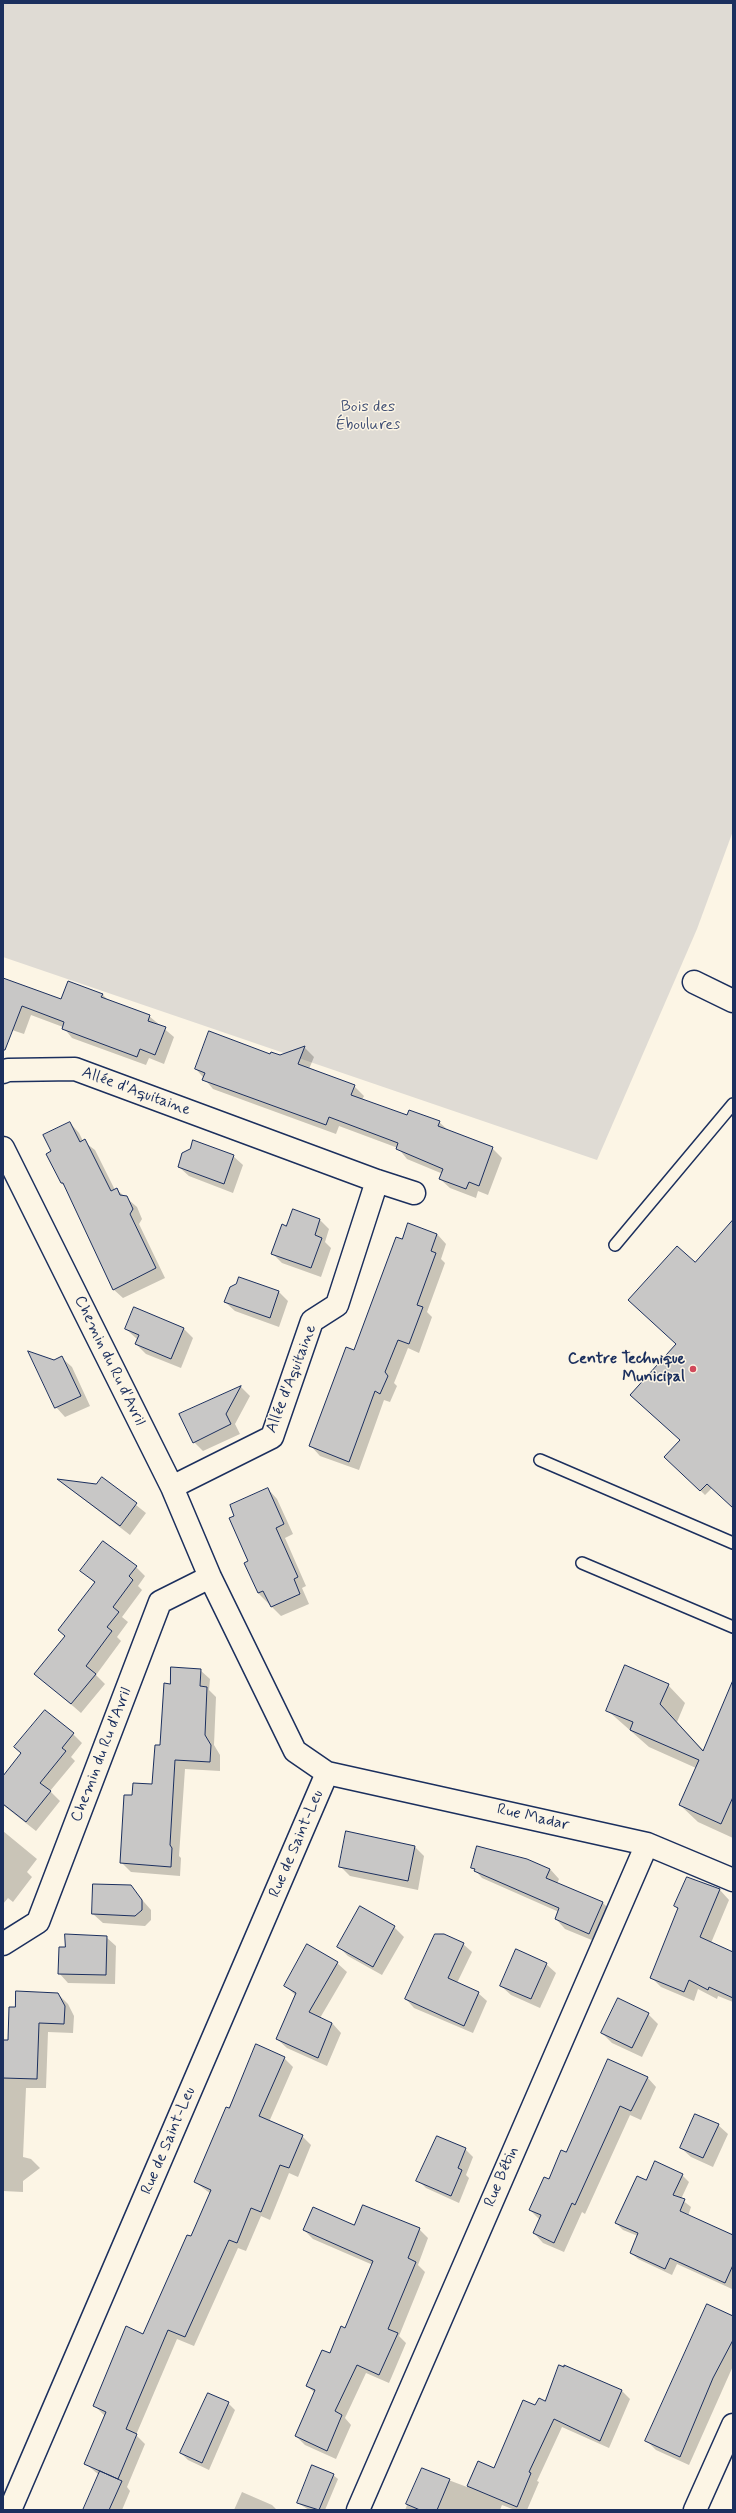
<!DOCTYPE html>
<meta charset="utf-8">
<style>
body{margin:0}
#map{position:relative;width:736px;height:2513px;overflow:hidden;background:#fcf5e5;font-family:Mynerve,sans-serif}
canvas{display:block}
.frame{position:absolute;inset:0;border:4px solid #1b2f5e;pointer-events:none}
</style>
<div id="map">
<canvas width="736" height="2513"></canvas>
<div class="frame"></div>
</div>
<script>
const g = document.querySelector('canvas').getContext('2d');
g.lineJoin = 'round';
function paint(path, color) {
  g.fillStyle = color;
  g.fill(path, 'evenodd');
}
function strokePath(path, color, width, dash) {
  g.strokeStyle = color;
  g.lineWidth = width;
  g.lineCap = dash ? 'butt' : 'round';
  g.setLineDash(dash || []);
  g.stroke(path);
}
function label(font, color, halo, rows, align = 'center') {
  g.font = font + ' Mynerve,sans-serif';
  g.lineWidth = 3;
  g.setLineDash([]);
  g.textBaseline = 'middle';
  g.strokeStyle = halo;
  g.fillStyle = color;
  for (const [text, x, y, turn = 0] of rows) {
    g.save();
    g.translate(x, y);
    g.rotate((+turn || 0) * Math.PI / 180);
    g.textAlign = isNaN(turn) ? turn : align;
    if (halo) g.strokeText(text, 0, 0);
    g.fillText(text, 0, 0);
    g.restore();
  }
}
paint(new Path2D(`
 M 3,3 L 733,3 L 733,831 L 697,929 L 597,1160 L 3,957 Z`), '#dfdbd4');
paint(new Path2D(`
 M 3,979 L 62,1000 L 102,994 L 109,1001 L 149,1016 L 174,1037 L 164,1064 L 149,1058 L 146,1065 L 72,1038 L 63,1027 L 31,1015 L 24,1034 L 3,1027 Z
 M 305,1048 L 314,1057 L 309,1069 L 354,1086 L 364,1096 L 362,1100 L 408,1117 L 439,1122 L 449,1131 L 492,1148 L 502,1158 L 488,1195 L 478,1191 L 476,1198 L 450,1188 L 440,1179 L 443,1174 L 407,1159 L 398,1148 L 339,1126 L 336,1134 L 213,1089 L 196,1069 L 271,1055 L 280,1056 Z
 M 70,1123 L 79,1133 L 83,1141 L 95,1150 L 115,1190 L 116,1189 L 137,1207 L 142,1219 L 139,1224 L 165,1278 L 123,1298 L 113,1289 L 66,1187 L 61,1183 L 52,1152 Z
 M 233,1156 L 243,1165 L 233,1193 L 189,1176 L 179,1167 Z
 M 293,1210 L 320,1220 L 329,1229 L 325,1242 L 331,1248 L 321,1277 L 282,1263 L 272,1253 L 287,1227 Z
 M 733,1221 L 733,1505 L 712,1488 L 705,1495 L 666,1457 L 682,1441 L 678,1344 L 695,1263 Z
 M 437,1234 L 446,1244 L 441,1259 L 445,1263 L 427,1312 L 432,1317 L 419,1353 L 408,1348 L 394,1383 L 397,1386 L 390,1402 L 384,1400 L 359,1470 L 320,1456 L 311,1446 L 403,1241 Z
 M 237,1285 L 279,1292 L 288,1301 L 279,1327 L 235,1311 L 225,1302 Z
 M 183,1328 L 193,1338 L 181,1368 L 146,1354 L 136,1344 L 138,1340 L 126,1329 Z
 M 62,1358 L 72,1367 L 90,1406 L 65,1417 L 56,1407 L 55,1361 Z
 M 241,1387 L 250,1396 L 235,1424 L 240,1434 L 203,1451 L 194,1442 L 180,1415 Z
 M 102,1478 L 146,1513 L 130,1535 L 60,1481 L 96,1485 Z
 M 268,1489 L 277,1499 L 293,1534 L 285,1538 L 306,1586 L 302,1588 L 309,1604 L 281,1616 L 258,1593 L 246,1563 L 249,1562 Z
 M 136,1567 L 145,1576 L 138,1586 L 142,1590 L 122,1617 L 128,1622 L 117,1637 L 121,1641 L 96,1675 L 105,1684 L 81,1713 L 36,1674 L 66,1637 L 95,1583 L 82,1571 Z
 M 200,1670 L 210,1679 L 209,1690 L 216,1697 L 214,1745 L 220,1755 L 220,1771 L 185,1769 L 179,1856 L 181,1858 L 180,1876 L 131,1872 L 122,1863 L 133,1796 L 153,1785 L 171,1685 Z
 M 668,1685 L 685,1703 L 677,1722 L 704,1751 L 733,1714 L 733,1838 L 698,1822 L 680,1805 L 696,1768 L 649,1747 L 607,1710 Z
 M 73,1734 L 82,1743 L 71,1757 L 75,1761 L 50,1791 L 60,1801 L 36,1831 L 3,1805 L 3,1777 Z
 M 3,1831 L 37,1859 L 27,1872 L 32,1877 L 13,1902 L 8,1898 L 3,1904 Z
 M 415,1847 L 424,1856 L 418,1890 L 350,1876 L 340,1866 Z
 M 473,1868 L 550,1869 L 559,1879 L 557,1884 L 603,1903 L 612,1912 L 599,1943 L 565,1929 L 556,1919 L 559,1912 L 482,1878 Z
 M 688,1878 L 720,1890 L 729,1900 L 711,1943 L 733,1953 L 733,2002 L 718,1996 L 717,1999 L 698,1989 L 694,2001 L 661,1987 L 651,1977 L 679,1910 L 675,1906 Z
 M 130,1886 L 151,1910 L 151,1920 L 145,1926 L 103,1923 L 93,1914 Z
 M 394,1927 L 404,1937 L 382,1975 L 348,1956 L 338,1946 Z
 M 106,1937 L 116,1946 L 115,1984 L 68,1983 L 59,1973 L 66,1948 Z
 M 463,1944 L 472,1952 L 457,1983 L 478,1993 L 487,2001 L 473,2033 L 414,2008 L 406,1999 Z
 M 337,1963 L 347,1972 L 320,2018 L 332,2023 L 341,2033 L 327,2066 L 287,2048 L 277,2039 L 296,1996 L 285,1985 Z
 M 546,1964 L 556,1973 L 540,2008 L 511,1995 L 501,1986 Z
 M 58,1994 L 68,2004 L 74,2016 L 73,2033 L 48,2032 L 46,2088 L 26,2088 L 23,2157 L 31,2159 L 40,2168 L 23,2181 L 23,2192 L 3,2191 L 3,2041 L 9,2041 L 16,2008 Z
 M 648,2014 L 658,2024 L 642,2057 L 612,2043 L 602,2033 Z
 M 284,2058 L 293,2067 L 269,2122 L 302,2136 L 311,2145 L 298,2177 L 289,2173 L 270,2220 L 261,2216 L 246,2251 L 238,2248 L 194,2346 L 177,2339 L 136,2435 L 145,2444 L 127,2487 L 130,2491 L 122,2510 L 84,2510 L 99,2475 L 85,2463 L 105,2416 L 95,2406 L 144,2335 L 192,2238 L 211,2194 L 195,2182 L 230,2110 Z
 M 647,2077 L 656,2087 L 641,2120 L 630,2115 L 585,2214 L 582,2212 L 564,2252 L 543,2243 L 534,2233 L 540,2220 L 530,2210 L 566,2153 Z
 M 718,2125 L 728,2134 L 713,2167 L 691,2157 L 681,2148 Z
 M 465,2149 L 473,2157 L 466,2175 L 469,2178 L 459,2203 L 426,2188 L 418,2180 Z
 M 682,2175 L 689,2182 L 681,2199 L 691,2207 L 688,2216 L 733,2236 L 732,2289 L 677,2264 L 672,2275 L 638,2259 L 631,2253 L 638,2236 L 623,2230 L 616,2223 L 647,2182 Z
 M 355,2227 L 419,2229 L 428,2238 L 418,2265 L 425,2272 L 399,2336 L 406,2343 L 389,2383 L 366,2373 L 345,2418 L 351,2425 L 336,2459 L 305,2445 L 296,2436 L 315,2393 L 307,2386 L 346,2329 L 373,2265 L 313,2239 L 304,2230 Z
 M 733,2318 L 733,2366 L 689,2465 L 656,2450 L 647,2441 Z
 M 565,2366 L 622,2391 L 630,2399 L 609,2448 L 562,2427 L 537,2481 L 539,2482 L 527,2510 L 515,2510 L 502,2505 L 500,2510 L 405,2510 L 422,2470 L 467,2487 L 479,2463 L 495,2469 L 536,2407 L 545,2402 Z
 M 228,2403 L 235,2410 L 209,2470 L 188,2460 L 181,2453 Z
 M 333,2475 L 338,2479 L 325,2510 L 309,2510 L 298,2503 Z
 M 242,2492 L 272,2505 L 277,2510 L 234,2510 Z`), '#0003');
const building = new Path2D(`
 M 3,978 L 61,999 L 68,981 L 103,994 L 101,997 L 150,1015 L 148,1021 L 166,1027 L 155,1055 L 140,1049 L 137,1057 L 62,1029 L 64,1022 L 22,1006 L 5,1050 L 3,1050 Z
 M 209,1031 L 270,1054 L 271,1052 L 280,1055 L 305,1046 L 298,1064 L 355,1085 L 351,1095 L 407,1115 L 409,1110 L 440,1121 L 438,1126 L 493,1147 L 479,1186 L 469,1182 L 466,1189 L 439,1179 L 443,1169 L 396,1149 L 398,1143 L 329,1117 L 326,1125 L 202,1080 L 205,1073 L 195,1069 Z
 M 70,1122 L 80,1142 L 85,1139 L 111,1191 L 117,1188 L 120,1195 L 127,1196 L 133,1209 L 130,1214 L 156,1268 L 113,1290 L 63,1183 L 61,1183 L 46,1154 L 51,1151 L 43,1135 Z
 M 193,1140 L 234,1155 L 224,1184 L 178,1167 L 182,1153 L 190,1149 Z
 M 293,1209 L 320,1219 L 315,1235 L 322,1238 L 311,1268 L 271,1254 L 282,1224 L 286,1226 Z
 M 733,1220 L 733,1508 L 707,1484 L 700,1491 L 664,1457 L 680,1440 L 630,1395 L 676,1344 L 628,1300 L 677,1246 L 695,1262 Z
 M 408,1223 L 437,1234 L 431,1251 L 436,1253 L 417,1305 L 423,1307 L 409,1344 L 398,1340 L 385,1372 L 388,1376 L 380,1394 L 375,1391 L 349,1462 L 309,1446 L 346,1347 L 354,1350 L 396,1237 L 402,1239 Z
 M 239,1277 L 279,1291 L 270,1318 L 224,1302 L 230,1287 L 236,1284 Z
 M 134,1307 L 184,1328 L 171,1359 L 135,1344 L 139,1335 L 125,1329 Z
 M 28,1351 L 54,1360 L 62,1356 L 81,1396 L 55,1408 Z
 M 241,1386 L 226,1414 L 231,1424 L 193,1443 L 179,1414 Z
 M 102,1477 L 137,1503 L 120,1526 L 57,1479 L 96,1484 Z
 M 268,1488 L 284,1524 L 276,1528 L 298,1577 L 294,1579 L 300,1594 L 271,1607 L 263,1591 L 258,1593 L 244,1563 L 248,1561 L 229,1518 L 234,1516 L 230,1505 Z
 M 103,1541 L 137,1566 L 129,1576 L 133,1580 L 113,1607 L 119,1612 L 107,1627 L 112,1631 L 86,1666 L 96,1674 L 71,1704 L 34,1674 L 65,1636 L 58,1630 L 95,1582 L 80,1571 Z
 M 625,1665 L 669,1684 L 660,1704 L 703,1751 L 733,1680 L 733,1797 L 721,1824 L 679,1805 L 699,1760 L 630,1730 L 633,1722 L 606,1711 Z
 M 171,1667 L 201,1669 L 200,1686 L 207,1687 L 205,1735 L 211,1745 L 210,1762 L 175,1760 L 170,1845 L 172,1848 L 171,1867 L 120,1863 L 124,1795 L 132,1795 L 133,1783 L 152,1784 L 155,1745 L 160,1745 L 164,1683 L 170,1684 Z
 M 45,1710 L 74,1733 L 62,1748 L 66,1751 L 40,1783 L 51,1791 L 26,1822 L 3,1804 L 3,1776 L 21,1753 L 14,1747 Z
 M 346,1831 L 415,1846 L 408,1881 L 339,1867 Z
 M 477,1846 L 527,1859 L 550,1869 L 546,1878 L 603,1902 L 589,1934 L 555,1919 L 559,1908 L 474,1871 L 475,1869 L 471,1868 Z
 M 687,1877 L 720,1889 L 700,1937 L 733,1952 L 733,1998 L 709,1987 L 708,1990 L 689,1980 L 684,1992 L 650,1978 L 678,1908 L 674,1906 Z
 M 93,1884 L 131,1885 L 142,1900 L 142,1910 L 135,1916 L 92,1914 Z
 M 360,1906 L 395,1926 L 373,1967 L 337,1947 Z
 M 65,1934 L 107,1936 L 106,1975 L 58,1974 L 59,1947 L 65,1947 Z
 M 435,1934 L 444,1934 L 464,1943 L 448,1978 L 479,1992 L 464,2026 L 405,1999 Z
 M 307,1944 L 338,1962 L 309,2012 L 332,2023 L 318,2058 L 276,2039 L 296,1993 L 284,1986 Z
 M 516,1949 L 547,1963 L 531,1999 L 500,1986 Z
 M 16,1991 L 58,1993 L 65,2006 L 64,2024 L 39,2023 L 37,2079 L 3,2078 L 3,2040 L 8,2040 L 9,2007 L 15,2007 Z
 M 618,1998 L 649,2013 L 632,2048 L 601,2033 Z
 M 256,2044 L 285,2057 L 259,2116 L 303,2135 L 289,2168 L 280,2165 L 261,2212 L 251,2208 L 237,2243 L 229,2240 L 185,2337 L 168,2330 L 126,2429 L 137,2434 L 118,2479 L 84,2464 L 106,2412 L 93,2406 L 126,2326 L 143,2334 L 187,2235 L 191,2236 L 211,2190 L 194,2182 L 226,2107 L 229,2108 Z
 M 608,2059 L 648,2077 L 631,2111 L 620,2106 L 575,2205 L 572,2203 L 554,2243 L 533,2233 L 541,2215 L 529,2210 L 544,2177 L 549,2179 L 561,2150 L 566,2152 Z
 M 695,2114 L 719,2124 L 703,2158 L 680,2148 Z
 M 437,2136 L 466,2148 L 458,2168 L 462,2170 L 451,2196 L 416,2181 Z
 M 655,2161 L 683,2174 L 673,2195 L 685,2199 L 680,2211 L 733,2235 L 733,2265 L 725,2283 L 670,2258 L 665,2269 L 630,2253 L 638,2233 L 615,2223 L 637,2176 L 646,2180 Z
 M 363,2205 L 420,2228 L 408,2258 L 416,2262 L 388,2329 L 398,2333 L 379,2375 L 357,2365 L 335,2411 L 342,2415 L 327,2451 L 295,2436 L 315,2390 L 306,2386 L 322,2350 L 330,2353 L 341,2326 L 345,2328 L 373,2261 L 303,2230 L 313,2207 L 354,2225 Z
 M 707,2304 L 733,2316 L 733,2340 L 713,2378 L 680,2457 L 645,2441 Z
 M 559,2365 L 564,2367 L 564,2365 L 622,2390 L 600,2441 L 554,2419 L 529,2472 L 531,2473 L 517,2507 L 467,2486 L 478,2461 L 494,2468 L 523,2400 L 535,2405 L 539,2398 L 545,2401 Z
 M 208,2393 L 229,2402 L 202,2463 L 180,2453 Z
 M 312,2465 L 334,2474 L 319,2510 L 297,2503 Z
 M 422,2468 L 450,2479 L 437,2510 L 420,2510 L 406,2504 Z
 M 100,2471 L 122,2481 L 109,2510 L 83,2510 Z`);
paint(building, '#c8c7c6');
strokePath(building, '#1b2f5e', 1);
const lane = new Path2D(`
 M 615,1245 L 733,1104
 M 540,1460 L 733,1543
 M 582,1563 L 733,1627`);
const street = new Path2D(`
 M 694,982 L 733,1001
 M 3,1072 L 8,1070 L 75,1069 L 377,1181 L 414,1193
 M 3,1148 L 172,1487 L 210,1577 L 295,1751 L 327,1773 L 647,1844 L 733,1880
 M 172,1487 L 272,1437 L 312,1321 L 337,1305 L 377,1181
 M 3,1944 L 38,1922 L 160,1602 L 210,1577
 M 10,2510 L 327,1773
 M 358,2510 L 647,1844
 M 695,2510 L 733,2425`);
strokePath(lane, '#1b2f5e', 14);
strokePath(street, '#1b2f5e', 25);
strokePath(lane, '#fcf5e5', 11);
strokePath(street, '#fcf5e5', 22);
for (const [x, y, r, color] of [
 [693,1369,4,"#d1495b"]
]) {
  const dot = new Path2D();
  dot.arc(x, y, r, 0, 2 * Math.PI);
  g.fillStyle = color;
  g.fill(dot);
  strokePath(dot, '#fcf5e5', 1.5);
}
label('16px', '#425176', '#fcf5e5', [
 ["Bois des",368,408],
 ["Éboulures",368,426]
]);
label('16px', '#1b2f5e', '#fcf5e5', [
 ["Allée d'Aquitaine",136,1092,20],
 ["Chemin du Ru d'Avril",109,1361,64],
 ["Allée d'Aquitaine",292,1379,-69],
 ["Chemin du Ru d'Avril",102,1755,-69],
 ["Rue Madar",533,1818,13],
 ["Rue de Saint-Leu",297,1844,-67],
 ["Rue de Saint-Leu",169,2141,-67],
 ["Rue Bétin",502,2177,-67]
]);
label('bold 16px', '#1b2f5e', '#fcf5e5', [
 ["Centre Technique",685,1360],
 ["Municipal",685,1378]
], 'right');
</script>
